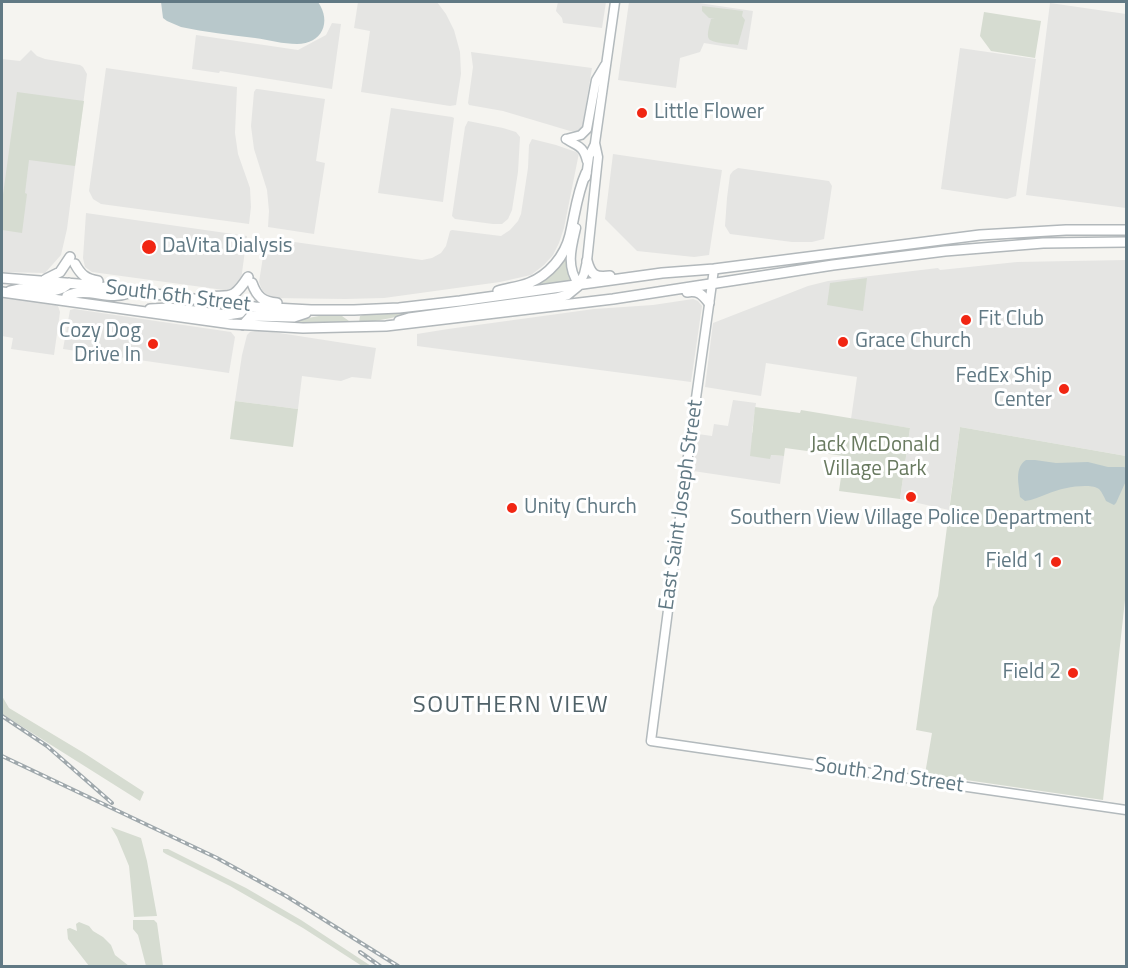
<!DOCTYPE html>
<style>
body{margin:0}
#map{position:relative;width:1128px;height:968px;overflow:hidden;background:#f5f4f0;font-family:"Titillium Web",sans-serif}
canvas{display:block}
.frame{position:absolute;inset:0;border:3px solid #617984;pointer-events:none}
</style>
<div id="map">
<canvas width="1128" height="968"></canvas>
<div class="frame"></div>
</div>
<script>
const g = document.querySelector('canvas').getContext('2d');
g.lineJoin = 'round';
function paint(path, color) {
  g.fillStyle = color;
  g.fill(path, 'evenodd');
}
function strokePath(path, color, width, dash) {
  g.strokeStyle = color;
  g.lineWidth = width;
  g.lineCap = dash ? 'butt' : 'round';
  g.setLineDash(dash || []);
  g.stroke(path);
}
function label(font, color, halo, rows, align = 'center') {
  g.font = font + ' "Titillium Web",sans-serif';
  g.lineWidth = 6;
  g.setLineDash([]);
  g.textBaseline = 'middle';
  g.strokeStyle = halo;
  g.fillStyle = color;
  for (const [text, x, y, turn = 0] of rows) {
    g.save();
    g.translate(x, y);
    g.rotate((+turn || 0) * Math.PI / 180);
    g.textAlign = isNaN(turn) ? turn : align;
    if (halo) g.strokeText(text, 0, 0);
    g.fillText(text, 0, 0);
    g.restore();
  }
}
paint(new Path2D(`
 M 358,2 L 437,2 L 446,14 L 454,30 L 460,52 L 461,74 L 456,105 L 450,106 L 361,92 L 370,31 L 354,28 Z
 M 558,2 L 606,2 L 602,28 L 563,23 L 562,18 L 556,11 Z
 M 629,2 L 692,2 L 753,11 L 747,50 L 704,43 L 700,52 L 680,58 L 676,88 L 618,80 Z
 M 1050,3 L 1126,14 L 1126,208 L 1026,195 Z
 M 332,23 L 341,24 L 332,89 L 220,71 L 219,73 L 192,69 L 196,35 L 298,50 L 326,35 Z
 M 960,48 L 1036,59 L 1016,196 L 1007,199 L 941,189 Z
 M 31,50 L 37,56 L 45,59 L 80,65 L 83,67 L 87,74 L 67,229 L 61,255 L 45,273 L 2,272 L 2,59 L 20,61 Z
 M 471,52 L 592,68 L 582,129 L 578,132 L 570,131 L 503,111 L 469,105 L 468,103 L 473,67 Z
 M 106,68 L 237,87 L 235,133 L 238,154 L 250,188 L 251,207 L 249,224 L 101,204 L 93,199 L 89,191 Z
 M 258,89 L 325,99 L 316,161 L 325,163 L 314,234 L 268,227 L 269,211 L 267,190 L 254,149 L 251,126 L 254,92 L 256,89 Z
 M 391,108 L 452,117 L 454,118 L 443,202 L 378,193 Z
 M 468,121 L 503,128 L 516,132 L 520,137 L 518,172 L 512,210 L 508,219 L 502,224 L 493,224 L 455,219 L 452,216 L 465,127 Z
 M 532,139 L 556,145 L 579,153 L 564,228 L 559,243 L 553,255 L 544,265 L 531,275 L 500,282 L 384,298 L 345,299 L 272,298 L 268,296 L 262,290 L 259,282 L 266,238 L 422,260 L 432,258 L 441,253 L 446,246 L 450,231 L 452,230 L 501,236 L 510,230 L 518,221 L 521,214 L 528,168 L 529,145 Z
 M 613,154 L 722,170 L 709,255 L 694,257 L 637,251 L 605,219 Z
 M 738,168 L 829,181 L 832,186 L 824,239 L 812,242 L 792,242 L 730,234 L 725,226 L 727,198 L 730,175 L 733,171 Z
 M 86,213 L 247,236 L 241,280 L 235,287 L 230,289 L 224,290 L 92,272 L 85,267 L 83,258 Z
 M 1126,260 L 1126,456 L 960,427 L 949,510 L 900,499 L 910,428 L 851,419 L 857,377 L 766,363 L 761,396 L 705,387 L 713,323 L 808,286 L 828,281 L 938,268 L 940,270 L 1017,262 Z
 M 2,297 L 53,304 L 58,306 L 60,312 L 54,355 L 11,349 L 13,338 L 2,336 Z
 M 693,299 L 698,301 L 702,306 L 691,382 L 417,346 L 417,334 L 448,329 L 594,309 L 653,305 Z
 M 74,309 L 231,332 L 235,337 L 229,373 L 63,349 L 70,310 Z
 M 260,330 L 376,348 L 371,379 L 352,377 L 341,381 L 302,376 L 298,409 L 235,401 L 242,355 L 247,335 L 250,332 Z
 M 733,400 L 756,403 L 752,432 L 770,459 L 770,455 L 784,456 L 780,484 L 693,471 L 698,434 L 712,436 L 714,424 L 728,426 Z`), '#e5e5e3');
paint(new Path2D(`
 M 702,6 L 743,11 L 742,16 L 745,20 L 738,45 C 732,44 712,43 709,39 C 706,35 710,24 711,19 L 715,19 L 709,18 L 702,11 Z
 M 984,12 L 1041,21 L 1035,58 L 991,51 L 980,36 Z
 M 17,92 L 84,101 L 75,166 L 29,160 L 25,193 L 27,194 L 22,233 L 2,230 L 2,202 Z
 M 563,256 L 567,257 L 567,267 L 570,279 L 569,282 L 533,287 L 533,283 Z
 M 867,278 L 863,311 L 827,305 L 830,283 Z
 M 562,292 L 562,293 L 417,313 L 375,321 L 359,323 L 360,316 L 366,314 L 431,309 Z
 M 324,315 L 342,316 L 349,321 L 348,323 L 304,324 L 257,321 L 253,318 L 303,319 Z
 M 235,401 L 298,409 L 293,447 L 230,439 Z
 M 755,407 L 800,413 L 801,410 L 910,428 L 900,499 L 839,491 L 844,456 L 785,448 L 784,456 L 771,455 L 770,459 L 750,456 Z
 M 960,427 L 1126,456 L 1126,591 L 1103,800 L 925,774 L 932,733 L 916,730 L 933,607 L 938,596 Z
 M 2,696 L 9,708 L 84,753 L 144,792 L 140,801 L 2,714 Z
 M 111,827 L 141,838 L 147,861 L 157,916 L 134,917 L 129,866 L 117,837 Z
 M 163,849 L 168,849 L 246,888 L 301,920 L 371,966 L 362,966 L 303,928 L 230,886 L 166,854 L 163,852 Z
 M 133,920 L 154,920 L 157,923 L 163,966 L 146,966 L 138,935 L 133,929 Z
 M 79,922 L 89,926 L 93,931 L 103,937 L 111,945 L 115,955 L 129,966 L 89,966 L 68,939 L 67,929 L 70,928 L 77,931 L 76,924 Z`), '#d6dcd1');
paint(new Path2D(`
 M 161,2 L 318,2 C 332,22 322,44 297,44 C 283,44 269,40 255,38 C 230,35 205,32 181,27 L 167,21 L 163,18 Z
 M 1026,460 L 1035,460 L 1056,463 L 1088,462 L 1108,467 L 1124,467 L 1126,468 L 1126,481 L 1116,503 L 1114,505 L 1106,501 C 1104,497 1102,492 1099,489 C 1094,486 1090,486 1085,486 C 1072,486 1059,489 1047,494 C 1039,497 1033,500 1025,501 L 1020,497 C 1019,484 1014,468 1026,460 Z`), '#b8c8cb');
const secondary = new Path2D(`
 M 566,139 L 581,135 L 587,129 L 596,80 L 605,65
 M 566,139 C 578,147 583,145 587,161
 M 586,177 L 589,156 L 595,144
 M 576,228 C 571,249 566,267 579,285
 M 714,269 L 690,441 L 651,741 L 1126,810
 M 579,285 L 584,274 L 587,261 L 598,157 L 595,143 L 615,2`);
const primary = new Path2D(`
 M 587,261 C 591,275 595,278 610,276
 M 75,264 C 81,275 86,279 98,281
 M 2,278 L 78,284 L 255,307 L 311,310 L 354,310 L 399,308 L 460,301 L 662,273 L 714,269 L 980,235 L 1066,230 L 1126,230
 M 46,279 L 60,272 L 70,257
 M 252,283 C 257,297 263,302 277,303
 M 10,291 C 17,289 23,288 30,288 C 45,289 58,295 69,283
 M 498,291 C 508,288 519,287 529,283 C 549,275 565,256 570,235 C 575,214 577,193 586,173
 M 2,292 L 232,324 L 303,328 L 386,326 L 613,299 L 833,265 L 945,251 L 1043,243 L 1126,242
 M 687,292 C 698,290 702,294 709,303
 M 67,296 C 87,286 108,301 129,293
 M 205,297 C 230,294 232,302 248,277
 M 150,309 L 169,308 L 227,315 L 240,313 L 246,306
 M 399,321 L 409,318 L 556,298 L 567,295 L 578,286
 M 243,325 L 251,316 L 294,317 L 306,313`);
strokePath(secondary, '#b3babd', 11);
strokePath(primary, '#b2b8bb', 12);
strokePath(secondary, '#fff', 8);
strokePath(primary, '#fff', 9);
const rail = new Path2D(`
 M 2,716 L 47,746 L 112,803
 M 2,756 L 217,858 L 286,896 L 398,966
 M 360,952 L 380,966`);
strokePath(rail, '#9fa8ac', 4);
strokePath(rail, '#fff', 1.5, [4.5]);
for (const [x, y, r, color] of [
 [642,113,6,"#f12613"],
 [149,247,8,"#f12613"],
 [966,320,6,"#f12613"],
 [843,342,6,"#f12613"],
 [153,344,6,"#f12613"],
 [1064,389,6,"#f12613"],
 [911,497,6,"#f12613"],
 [512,508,6,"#f12613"],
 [1056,562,6,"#f12613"],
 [1073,673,6,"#f12613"]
]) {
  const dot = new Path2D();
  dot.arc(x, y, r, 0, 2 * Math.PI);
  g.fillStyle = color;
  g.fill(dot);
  strokePath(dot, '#fff', 2);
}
label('21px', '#617984', '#fff', [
 ["Little Flower",654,113],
 ["DaVita Dialysis",162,247],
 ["Fit Club",978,320],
 ["Cozy Dog",141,332,"right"],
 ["Drive In",141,356,"right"],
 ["Grace Church",855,342],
 ["FedEx Ship",1052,377,"right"],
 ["Center",1052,401,"right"],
 ["Unity Church",524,508],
 ["Southern View Village Police Department",911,519,"center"],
 ["Field 1",1044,562,"right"],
 ["Field 2",1061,673,"right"]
], 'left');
label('21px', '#617984', '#fff', [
 ["South 6th Street",178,297,7],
 ["East Saint Joseph Street",682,505,-82],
 ["South 2nd Street",889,776,8]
]);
label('21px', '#697a60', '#fff', [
 ["Jack McDonald",875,446],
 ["Village Park",875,470]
]);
g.letterSpacing = '1.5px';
label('24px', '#4f6168', '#fff', [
 ["SOUTHERN VIEW",511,706]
]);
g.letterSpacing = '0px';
</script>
